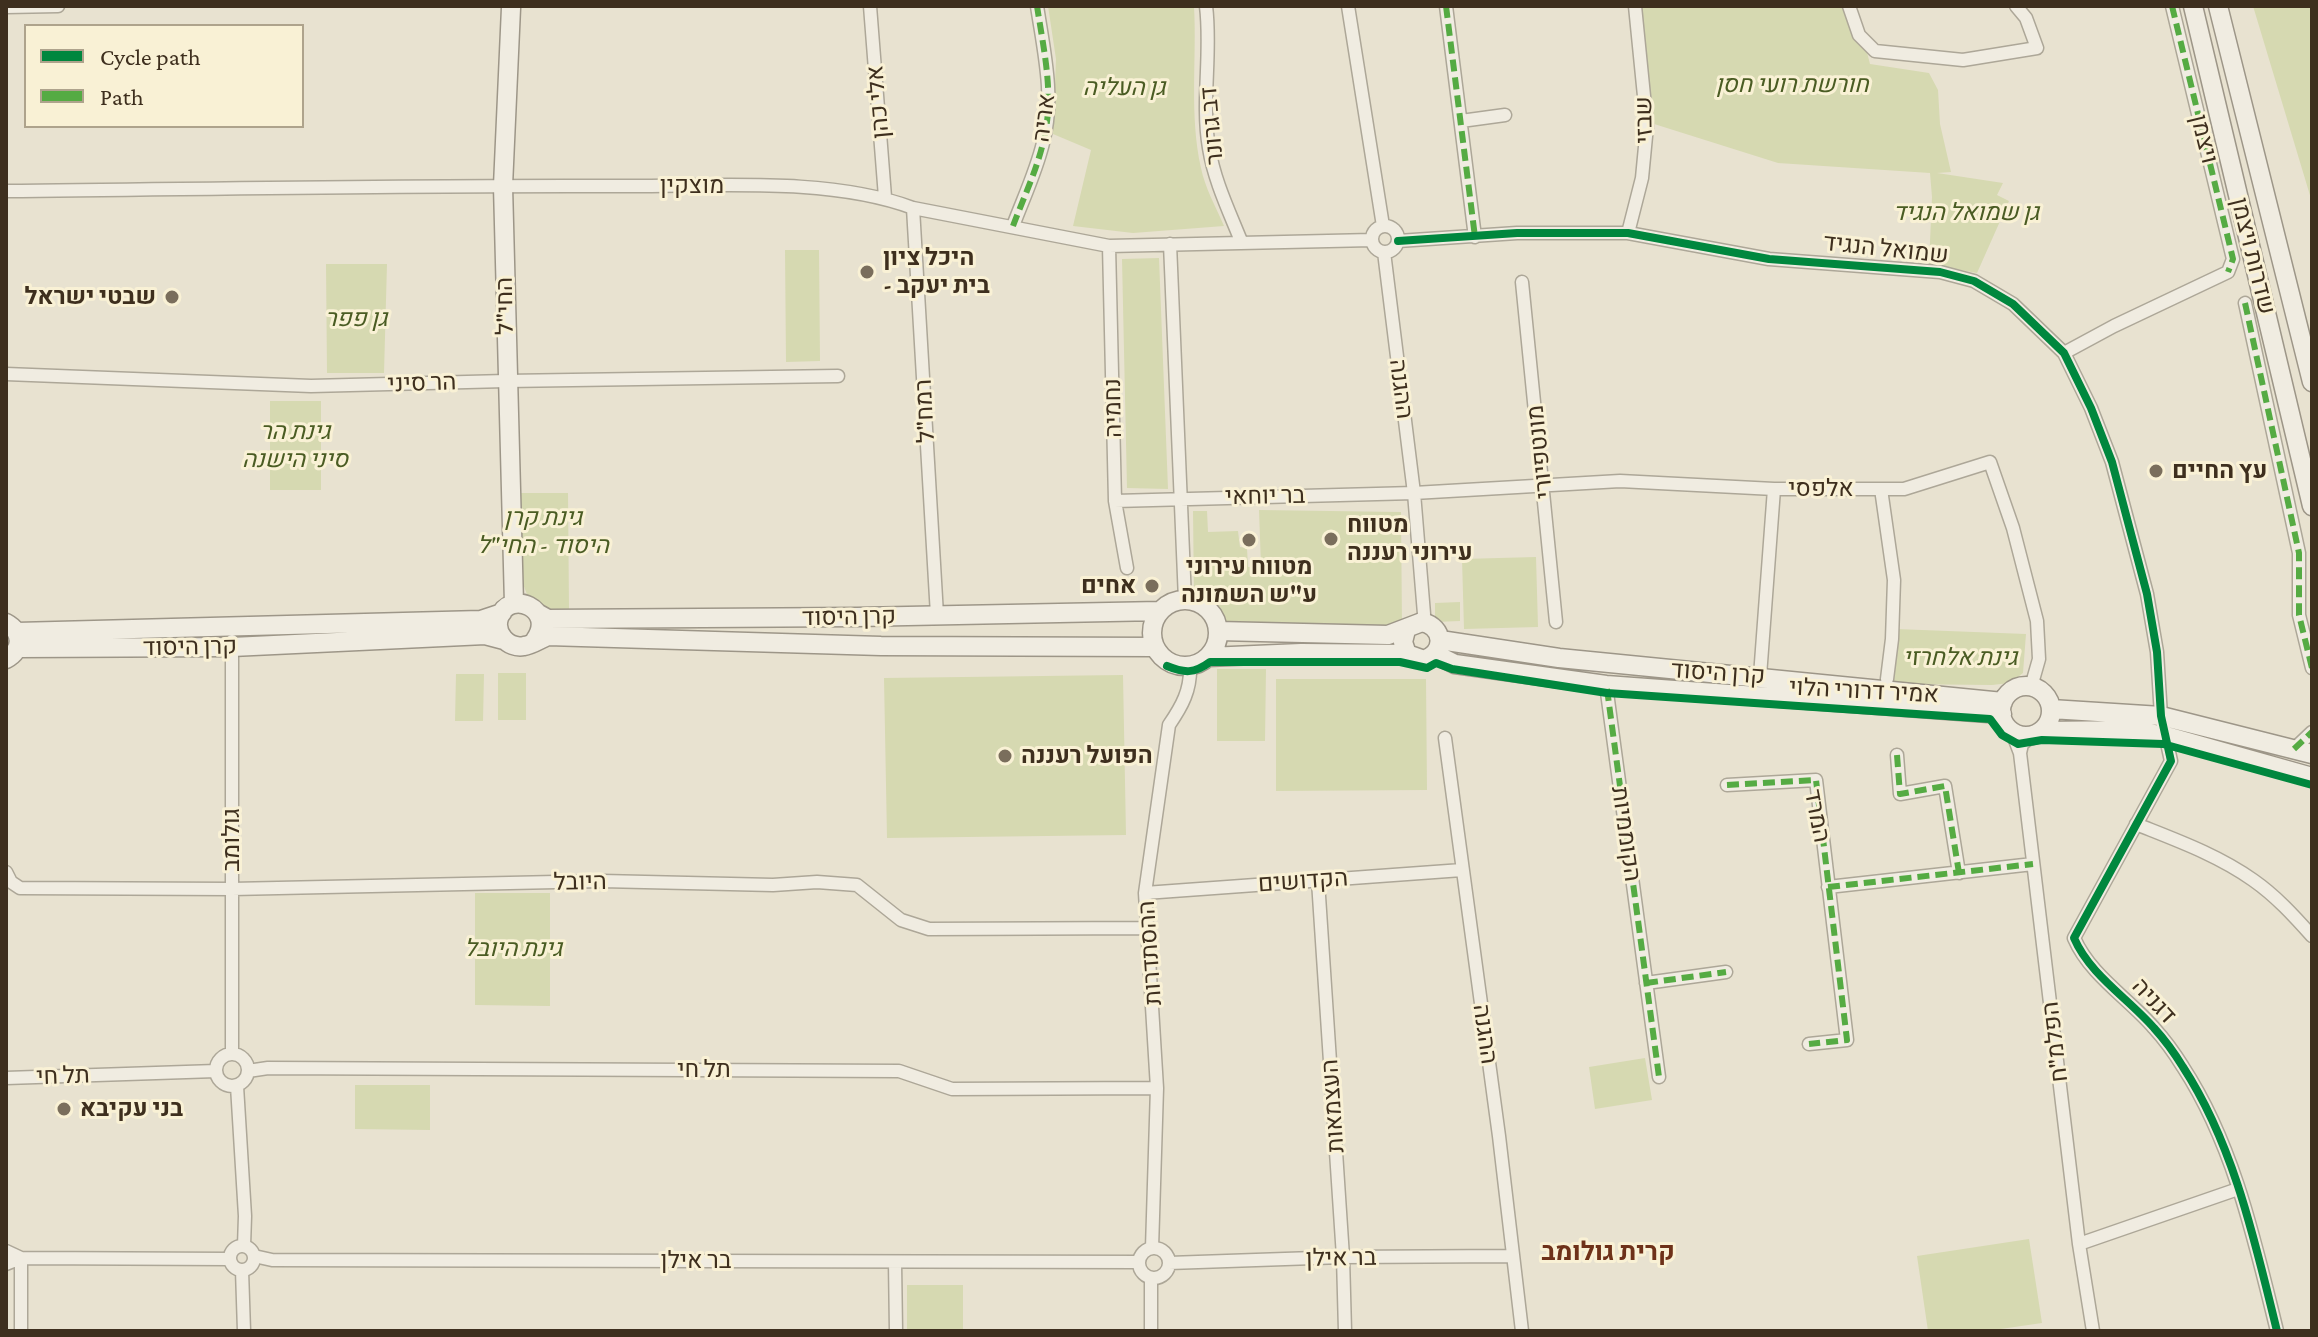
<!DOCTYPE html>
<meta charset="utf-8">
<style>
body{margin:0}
#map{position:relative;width:2318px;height:1337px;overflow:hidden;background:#e8e2d0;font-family:"Crimson Pro",serif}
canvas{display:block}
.frame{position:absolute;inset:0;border:8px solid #3e2f1e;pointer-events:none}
.legend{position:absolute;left:24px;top:24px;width:280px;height:104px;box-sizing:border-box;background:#f9f1d5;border:2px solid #aea38c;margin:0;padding:10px 14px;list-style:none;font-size:24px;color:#3e2f1e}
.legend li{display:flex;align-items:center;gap:16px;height:40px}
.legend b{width:40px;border:2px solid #aea38c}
</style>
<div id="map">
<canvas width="2318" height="1337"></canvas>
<div class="frame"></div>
<ul class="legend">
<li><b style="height:10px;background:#00873e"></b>Cycle path</li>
<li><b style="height:10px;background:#55ab43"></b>Path</li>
</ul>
</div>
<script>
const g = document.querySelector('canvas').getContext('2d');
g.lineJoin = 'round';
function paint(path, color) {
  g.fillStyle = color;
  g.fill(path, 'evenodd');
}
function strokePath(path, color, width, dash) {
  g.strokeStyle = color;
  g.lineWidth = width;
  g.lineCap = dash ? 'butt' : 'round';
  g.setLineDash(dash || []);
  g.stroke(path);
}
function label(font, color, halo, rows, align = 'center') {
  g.font = font + ' "Crimson Pro",Heebo,serif';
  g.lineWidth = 6;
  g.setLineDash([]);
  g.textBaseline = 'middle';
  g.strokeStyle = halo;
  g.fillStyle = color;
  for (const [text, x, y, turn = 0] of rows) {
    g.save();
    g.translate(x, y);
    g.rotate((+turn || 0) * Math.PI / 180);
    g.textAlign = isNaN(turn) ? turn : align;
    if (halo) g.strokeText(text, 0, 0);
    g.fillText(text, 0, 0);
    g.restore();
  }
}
paint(new Path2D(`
 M 1048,6 L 1194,6 C 1197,60 1189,114 1201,168 C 1205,188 1216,207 1224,226 L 1133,233 L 1073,226 L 1091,150 L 1053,134 L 1056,59 Z
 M 1642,6 L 1855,6 L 1870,64 L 1929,73 L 1938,90 L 1940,124 L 1951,172 L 1937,173 L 2003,183 L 1997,195 L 2009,201 L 1977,273 L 1929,264 L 1932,197 L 1930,173 L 1778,163 L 1651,123 Z
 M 2253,6 L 2312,6 L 2312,202 Z
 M 785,250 L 819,250 L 820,361 L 786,362 Z
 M 1159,258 L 1168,489 L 1127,488 L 1122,259 Z
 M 326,264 L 387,264 L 384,373 L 327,373 Z
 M 270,401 L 321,401 L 321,490 L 270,490 Z
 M 518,493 L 568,493 L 569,609 L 551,609 L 529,600 L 518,570 Z
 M 1259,510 L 1401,512 L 1402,626 L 1222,625 C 1217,611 1207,604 1194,597 L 1193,511 L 1207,511 L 1208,532 L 1238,531 L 1240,547 L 1247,548 L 1248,567 L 1261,566 Z
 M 1536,557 L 1538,627 L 1464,629 L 1462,559 Z
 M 1460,602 L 1460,621 L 1435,622 L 1435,603 Z
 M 1896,629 L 2026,634 L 2023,673 L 2010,683 L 1992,685 L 1892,684 Z
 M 1217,669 L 1266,669 L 1265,741 L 1217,741 Z
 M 498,673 L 526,673 L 526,720 L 498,720 Z
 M 456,674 L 484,674 L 483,721 L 455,721 Z
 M 1123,675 L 1126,835 L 887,838 L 884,678 Z
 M 1276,679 L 1426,679 L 1427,790 L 1276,791 Z
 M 475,893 L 550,893 L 550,1006 L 475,1005 Z
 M 1645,1058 L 1652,1100 L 1595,1109 L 1589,1067 Z
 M 355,1085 L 430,1085 L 430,1130 L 355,1129 Z
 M 2029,1239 L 2042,1323 L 1987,1331 L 1928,1331 L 1917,1256 Z
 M 907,1285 L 963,1285 L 963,1331 L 907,1331 Z`), '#d6d9b1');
const street = new Path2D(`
 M 870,6 L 885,197
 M 1206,6 C 1212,53 1201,101 1209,148 C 1214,180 1229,211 1241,241
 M 1348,6 L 1383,226
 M 1446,6 L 1475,237
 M 1849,6 L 1859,35 L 1875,51 L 1963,60 L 2037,48 L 2026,18 L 2016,6
 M 6,7 L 58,6
 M 1461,121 L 1505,115
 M 6,191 C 210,189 414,185 618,186 C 710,187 827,176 913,208 L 1109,246 L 1372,240
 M 913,208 L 937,615
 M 1013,226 C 1023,199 1036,172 1043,143 C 1055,97 1044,52 1037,6
 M1372 239a13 13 0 1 1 26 0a13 13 0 1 1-26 0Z
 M 1628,233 L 1642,178 L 1647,126 L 1635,6
 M 1398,241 L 1517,233 L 1628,233 L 1769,259 L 1940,272 L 1974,281 L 2013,304 L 2064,353 L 2091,408 L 2112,462 L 2147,594 L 2157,652 L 2161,716 L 2171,761 L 2074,938 C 2090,975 2128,998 2154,1028 C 2165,1040 2175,1054 2183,1067 C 2234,1145 2255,1242 2277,1331
 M 1170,244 L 1185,600
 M 1109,246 L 1115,501 L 1127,568
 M 1384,252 L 1414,493 L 1424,614 L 1422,622
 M 1522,282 L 1556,622
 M 2245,303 L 2299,553 L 2299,615 L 2312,668
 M 2064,353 L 2114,326 L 2228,272 L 2233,259 L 2172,6
 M 6,374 L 311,386 L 506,381 L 838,376
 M 1881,489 L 1894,580 L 1892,639 L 1887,679
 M 1115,501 L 1414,493 L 1620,481 L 1774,489 L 1904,489 L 1990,462 L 2013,528 L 2037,621 L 2039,659 L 2031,687
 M 1760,676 L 1774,489
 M 1606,685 L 1659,1077
 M 2012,732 L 2020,753 L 2079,1244 L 2093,1331
 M 1445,738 L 1499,1136 L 1522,1331
 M 2294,749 L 2312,732
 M 2020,753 L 2022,744 L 2034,735
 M 1897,755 L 1900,794 L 1945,786 L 1959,873
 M 1727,785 L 1816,780 L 1847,1040 L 1809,1044
 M 2136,824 C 2176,840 2218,855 2253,880 C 2276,896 2294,916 2312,936
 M 6,872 L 11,882 L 20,888 L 232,889 L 602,881 L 773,885 L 817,882 L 857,885 L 901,920 L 929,929 L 1149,928
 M 1318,881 L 1343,1257 L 1345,1331
 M 1828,887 L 2033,864
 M 1145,893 L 1462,870
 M 1646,983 L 1726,972
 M216 1070a16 16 0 1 1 32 0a16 16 0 1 1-32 0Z
 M 232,1054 L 232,641
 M 248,1071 L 268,1068 L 899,1071 L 952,1089 L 1157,1088
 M 6,1078 L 216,1071
 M 237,1086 L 245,1216 L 244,1246
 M 2079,1244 L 2238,1189
 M230 1258a12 12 0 1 1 24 0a12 12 0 1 1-24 0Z
 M 1152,1248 L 1157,1088 L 1145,893 L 1169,725 C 1182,706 1191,690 1190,666
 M1139 1263a15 15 0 1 1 30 0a15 15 0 1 1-30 0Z
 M 6,1251 L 21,1258
 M 254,1256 L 272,1260 L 1139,1262
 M 21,1258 L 21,1331
 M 895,1262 L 896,1331
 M 1169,1263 L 1343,1257 L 1513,1256
 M 6,1264 L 21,1258 L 230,1259
 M 242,1270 L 244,1331
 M 1151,1278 L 1151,1331`);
const secondary = new Path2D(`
 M 2193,6 L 2312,506
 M 2218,6 L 2312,382
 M 511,8 L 503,186 L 514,604
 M1152 633a33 33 0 1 1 66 0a33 33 0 1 1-66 0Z
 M 539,614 L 548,619 L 857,617 L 1160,611
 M 6,623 C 23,632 23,650 6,659
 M 1218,631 L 1388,635 L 1422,622 C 1444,627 1446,652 1424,660 L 1407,654 L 1403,642 L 1406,630
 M 17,632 L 481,620 L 502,613
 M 535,640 C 557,609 509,588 499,618 C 494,633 508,649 524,646 C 532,645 540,639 548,636 L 881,646 L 1155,647
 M 1440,640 L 1559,658 L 2003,702
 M 18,648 L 232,647 L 485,635 L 504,640
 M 1435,654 L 1455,664 L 1606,685 L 2002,714
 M 1208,657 L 1301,653 L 1407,654
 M2001 711a25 25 0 1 1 50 0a25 25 0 1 1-50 0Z
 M 2051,709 L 2161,716 L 2312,754
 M 2042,731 L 2132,730 L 2166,736 L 2312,777`);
strokePath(street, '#ada798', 15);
strokePath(secondary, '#9d9688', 21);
strokePath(street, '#f0ece1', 12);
strokePath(secondary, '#f0ece1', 18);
strokePath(new Path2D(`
 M 1446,6 L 1475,237
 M 2172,6 L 2233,259 L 2228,272
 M 1013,226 C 1023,199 1036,172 1043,143 C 1055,97 1044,52 1037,6
 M 2245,303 L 2299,553 L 2299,615 L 2312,668
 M 1607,689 L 1659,1077
 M 2294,749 L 2312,732
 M 1897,755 L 1900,794 L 1945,786 L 1959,873
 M 1727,785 L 1816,780 L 1847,1040 L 1809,1044
 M 1828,887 L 2033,864
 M 1646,983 L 1726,972`), '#55ab43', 6, [12, 6]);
strokePath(new Path2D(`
 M 1398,241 L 1517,233 L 1628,233 L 1769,259 L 1940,272 L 1974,281 L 2013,304 L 2064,353 L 2091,408 L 2112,462 L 2147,594 L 2157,652 L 2161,716 L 2171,761 L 2074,938 C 2090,975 2128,998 2154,1028 C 2165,1040 2175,1054 2183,1067 C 2234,1145 2255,1242 2277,1331
 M 1167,666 C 1184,673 1194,674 1210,662 L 1400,662 L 1427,668 L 1436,663 L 1452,669 L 1607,693 L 1990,719 L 2002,735 L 2018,744 L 2042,740 L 2163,744 L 2312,785`), '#00873e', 8);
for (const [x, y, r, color] of [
 [867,272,8,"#7a6e5c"],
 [172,297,8,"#7a6e5c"],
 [2156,471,8,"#7a6e5c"],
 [1331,539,8,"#7a6e5c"],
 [1249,540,8,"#7a6e5c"],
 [1152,586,8,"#7a6e5c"],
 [1005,756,8,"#7a6e5c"],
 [64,1109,8,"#7a6e5c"]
]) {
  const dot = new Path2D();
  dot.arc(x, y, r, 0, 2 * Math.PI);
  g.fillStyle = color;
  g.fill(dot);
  strokePath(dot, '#f9f1d5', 3);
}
label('italic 24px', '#4a5c23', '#f9f1d5', [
 ["חורשת רועי חסן",1792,85],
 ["גן העליה",1124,88],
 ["גן שמואל הנגיד",1966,213],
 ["גן פפר",356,319],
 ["גינת הר",295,432],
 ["סיני הישנה",295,460],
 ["גינת קרן",543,518],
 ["היסוד - החי\"ל",543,546],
 ["גינת אלחרזי",1960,658],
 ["גינת היובל",513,949]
]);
label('24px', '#3e2f1e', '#f9f1d5', [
 ["אלי כהן",878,102,-95],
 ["אריה",1044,118,-83],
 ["שבזי",1644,120,-91],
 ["דב גרונר",1212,126,-95],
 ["ויצמן",2204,139,76],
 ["מוצקין",692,186],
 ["שמואל הנגיד",1886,249,6],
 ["שדרות ויצמן",2253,256,76],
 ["החי\"ל",505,306,-91],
 ["הר סיני",422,383,-2],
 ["ההגנה",1401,389,83],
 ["נחמיה",1113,408,-91],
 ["רמח\"ל",925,411,-93],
 ["מונטפיורי",1540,452,-96],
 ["אלפסי",1821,489],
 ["בר יוחאי",1265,496,-1],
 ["קרן היסוד",849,617,-1],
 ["קרן היסוד",190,647,-1],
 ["קרן היסוד",1718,673,4],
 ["אמיר דרורי הלוי",1864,691,3],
 ["המרד",1817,816,79],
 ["הקוממיות",1626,834,82],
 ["גולומב",232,840,-90],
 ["הקדושים",1303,881,-4],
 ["היובל",580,882,-1],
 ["ההסתדרות",1150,953,-94],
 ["דגניה",2154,1001,47],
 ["ההגנה",1485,1034,82],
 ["הפלמ\"ח",2055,1042,-97],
 ["תל חי",704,1070],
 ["תל חי",63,1076,-2],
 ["העצמאות",1333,1106,-94],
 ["בר אילן",1341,1258,-1],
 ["בר אילן",696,1261]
]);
label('bold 24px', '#3e2f1e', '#f9f1d5', [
 ["היכל ציון",883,258],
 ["- בית יעקב",883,286],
 ["שבטי ישראל",156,297,"right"],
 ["עץ החיים",2172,471],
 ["מטווח",1347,525],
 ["עירוני רעננה",1347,553],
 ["מטווח עירוני",1249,567,"center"],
 ["ע\"ש השמונה",1249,595,"center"],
 ["אחים",1136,586,"right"],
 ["הפועל רעננה",1021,756],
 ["בני עקיבא",80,1109]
], 'left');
label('bold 26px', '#6e3119', '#f9f1d5', [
 ["קרית גולומב",1608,1252]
]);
</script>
